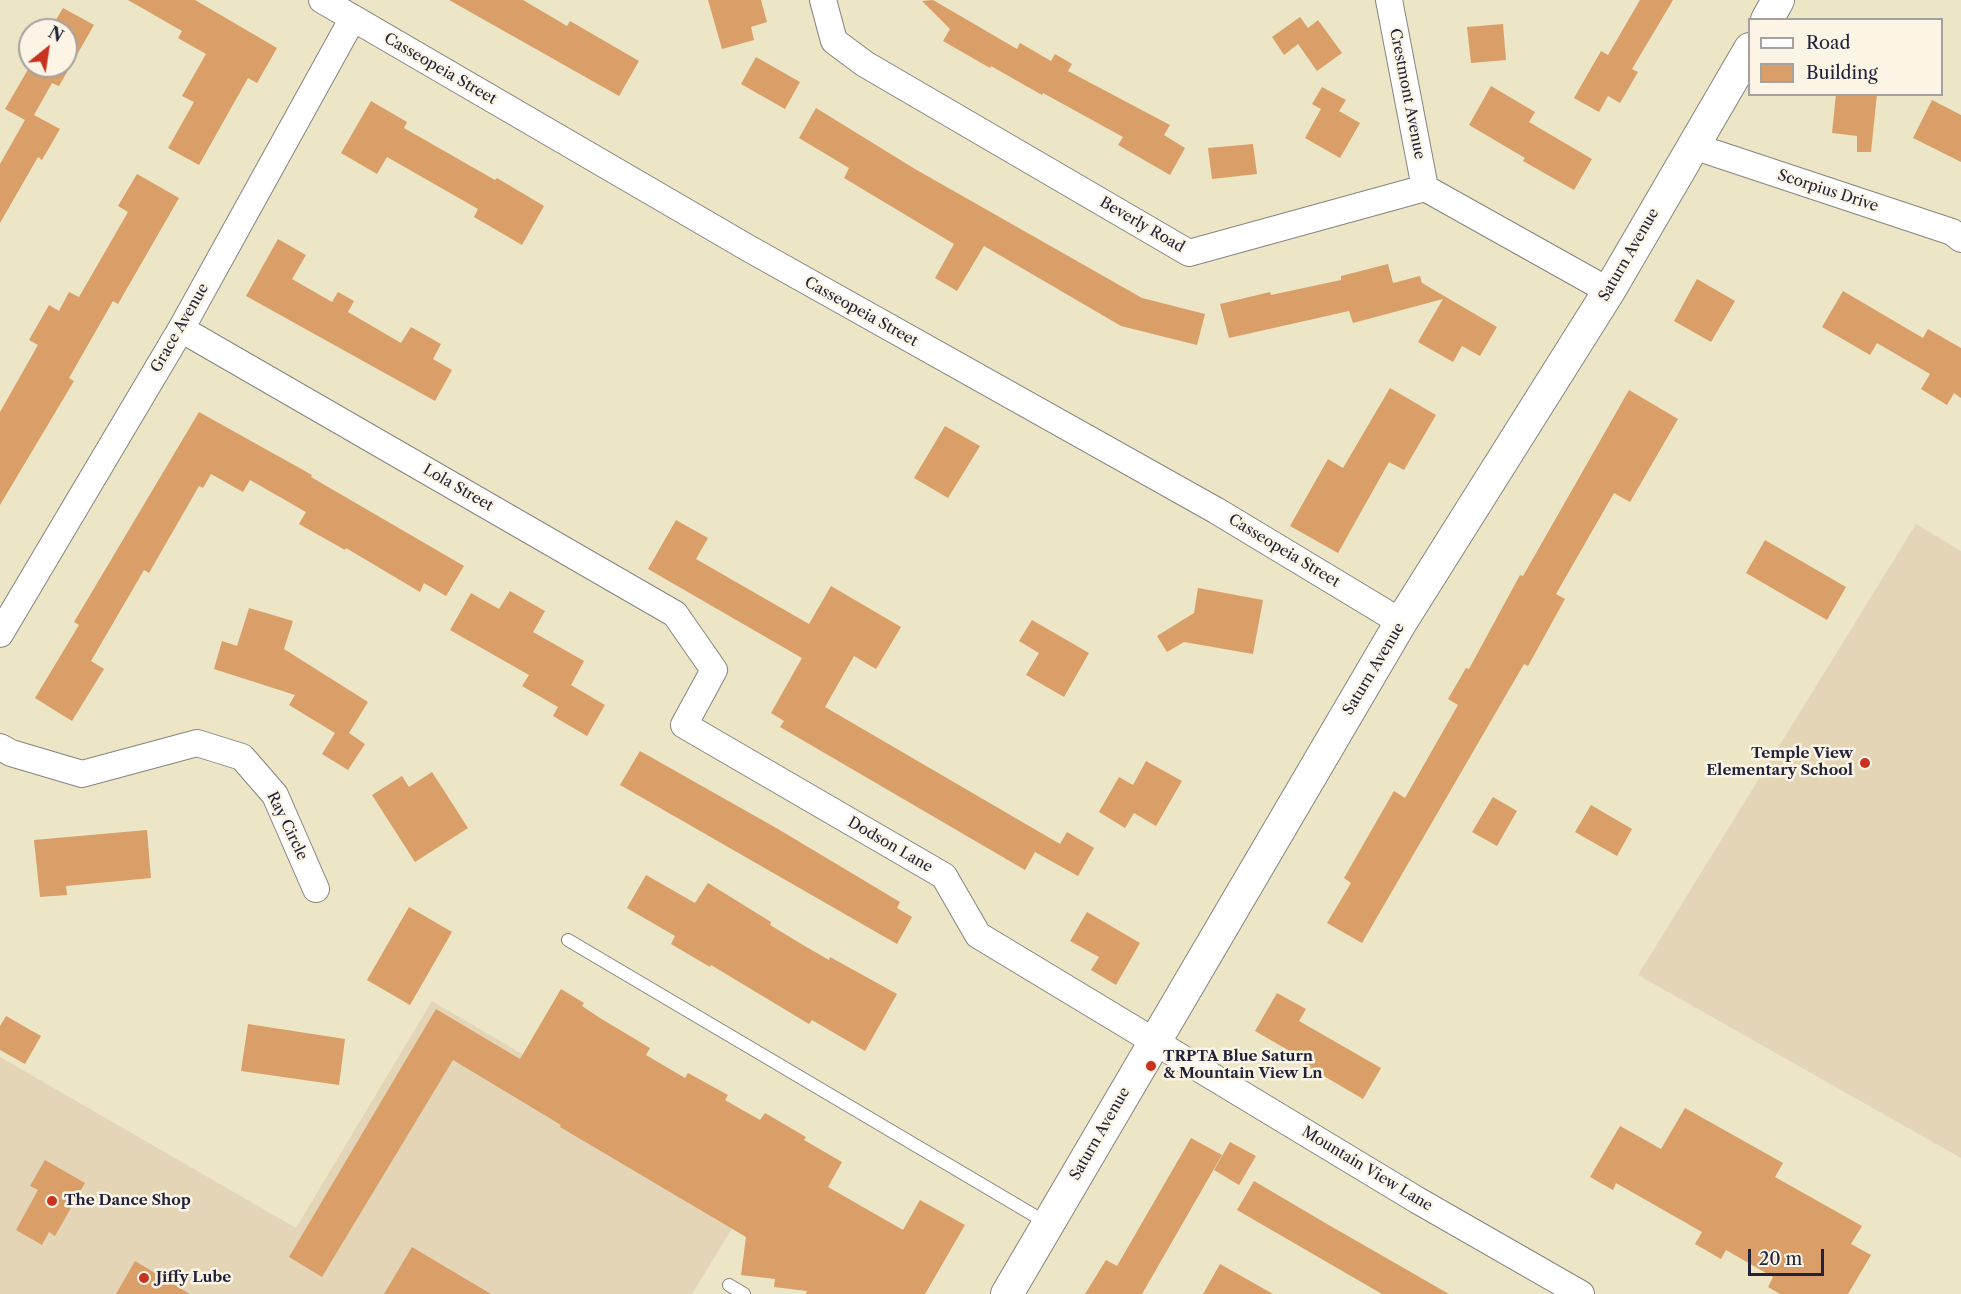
<!DOCTYPE html>
<style>
body{margin:0}
#map{position:relative;width:1961px;height:1294px;overflow:hidden;background:#ece5c6;font-family:"Libre Caslon Text",serif}
canvas{display:block}
.legend{position:absolute;left:1748px;top:18px;width:195px;height:78px;box-sizing:border-box;background:#fcf5e5;border:2px solid #a5a1a1;margin:0;padding:8px 10px;list-style:none;font-size:18px;color:#22223b}
.legend li{display:flex;align-items:center;gap:12px;height:30px}
.legend b{width:30px;border:2px solid #a5a1a1}
.north{position:absolute;left:18px;top:18px;width:60px;height:60px;box-sizing:border-box;background:#fcf5e5;border:2px solid #a5a1a1;border-radius:50%;rotate:30deg;font-size:16px;font-weight:700;line-height:24px;text-align:center;color:#22223b}
.north::after{content:'';display:block;margin:auto;width:21px;height:27px;background:#c8321e;clip-path:polygon(50% 0,100% 100%,50% 72%,0 100%)}
.scale{position:absolute;left:1748px;top:1249px;width:76px;height:27px;box-sizing:border-box;border:3px solid #22223b;border-top:0;padding-left:8px;font-size:18px;line-height:21px;white-space:nowrap;color:#22223b;-webkit-text-stroke:4px #fcf5e5;paint-order:stroke}
</style>
<div id="map">
<canvas width="1961" height="1294"></canvas>
<ul class="legend">
<li><b style="height:8px;background:#fff"></b>Road</li>
<li><b style="height:16px;background:#da9f68"></b>Building</li>
</ul>
<div class="north">N</div>
<div class="scale">20 m</div>
</div>
<script>
const g = document.querySelector('canvas').getContext('2d');
g.lineJoin = 'round';
function paint(path, color) {
  g.fillStyle = color;
  g.fill(path, 'evenodd');
}
function strokePath(path, color, width, dash) {
  g.strokeStyle = color;
  g.lineWidth = width;
  g.lineCap = dash ? 'butt' : 'round';
  g.setLineDash(dash || []);
  g.stroke(path);
}
function label(font, color, halo, rows, align = 'center') {
  g.font = font + ' "Libre Caslon Text",serif';
  g.lineWidth = 5;
  g.setLineDash([]);
  g.textBaseline = 'middle';
  g.strokeStyle = halo;
  g.fillStyle = color;
  for (const [text, x, y, turn = 0] of rows) {
    g.save();
    g.translate(x, y);
    g.rotate((+turn || 0) * Math.PI / 180);
    g.textAlign = isNaN(turn) ? turn : align;
    if (halo) g.strokeText(text, 0, 0);
    g.fillText(text, 0, 0);
    g.restore();
  }
}
paint(new Path2D(`
 M 1916,524 L 1961,551 L 1961,1158 L 1638,975 Z
 M 432,1001 L 755,1191 L 692,1294 L 0,1294 L 0,1057 L 296,1228 Z`), '#e4d5b7');
paint(new Path2D(`
 M 128,0 L 195,0 L 277,48 L 257,83 L 248,78 L 199,165 L 168,148 L 194,102 L 182,96 L 206,54 L 178,38 L 182,31 Z
 M 449,0 L 523,0 L 567,26 L 570,21 L 639,61 L 619,96 Z
 M 708,0 L 761,0 L 767,22 L 751,27 L 754,40 L 722,49 Z
 M 933,0 L 1017,49 L 1020,43 L 1051,61 L 1055,54 L 1072,64 L 1068,71 L 1170,125 L 1164,135 L 1185,148 L 1170,175 L 1118,145 L 1123,137 L 1043,93 L 1042,95 L 991,66 L 990,68 L 943,41 L 950,29 L 922,1 Z
 M 1640,0 L 1673,0 L 1632,69 L 1638,72 L 1620,103 L 1608,96 L 1599,112 L 1574,98 L 1601,51 L 1608,55 Z
 M 63,8 L 94,25 L 59,86 L 52,83 L 34,115 L 60,129 L 42,160 L 38,157 L 0,223 L 0,164 L 25,120 L 5,109 L 30,66 L 66,66 L 66,30 L 50,30 Z
 M 1300,17 L 1308,28 L 1318,20 L 1342,53 L 1317,71 L 1298,44 L 1284,55 L 1272,37 Z
 M 1503,24 L 1506,60 L 1471,63 L 1467,27 Z
 M 756,57 L 800,82 L 785,109 L 741,84 Z
 M 1491,86 L 1535,112 L 1529,122 L 1592,159 L 1574,190 L 1523,161 L 1525,158 L 1469,125 Z
 M 1322,87 L 1346,100 L 1339,111 L 1360,123 L 1340,158 L 1305,138 L 1321,109 L 1312,104 Z
 M 1836,94 L 1877,94 L 1871,152 L 1857,152 L 1857,136 L 1832,133 Z
 M 1932,100 L 1961,115 L 1961,162 L 1913,138 Z
 M 371,101 L 407,122 L 404,128 L 495,180 L 497,178 L 544,206 L 522,245 L 474,217 L 478,209 L 387,157 L 377,174 L 341,153 Z
 M 816,108 L 915,169 L 1142,298 L 1205,314 L 1197,345 L 1121,326 L 984,246 L 957,291 L 935,278 L 954,244 L 844,178 L 849,168 L 799,138 Z
 M 1253,144 L 1257,174 L 1212,179 L 1208,148 Z
 M 137,174 L 179,198 L 118,304 L 113,301 L 69,378 L 74,381 L 0,505 L 0,412 L 38,345 L 29,340 L 49,305 L 59,311 L 69,292 L 79,297 L 128,212 L 118,206 Z
 M 278,239 L 306,255 L 292,279 L 332,302 L 338,292 L 354,301 L 348,312 L 401,343 L 411,327 L 441,344 L 433,359 L 452,370 L 435,401 L 246,296 Z
 M 1388,264 L 1393,283 L 1420,276 L 1422,283 L 1497,327 L 1480,356 L 1462,346 L 1453,362 L 1418,342 L 1443,299 L 1353,323 L 1349,311 L 1229,338 L 1220,304 L 1270,292 L 1271,295 L 1341,280 L 1341,276 Z
 M 1697,279 L 1735,301 L 1711,342 L 1674,321 Z
 M 1843,291 L 1923,338 L 1928,329 L 1961,348 L 1961,398 L 1954,393 L 1947,405 L 1921,389 L 1930,374 L 1877,343 L 1870,355 L 1822,327 Z
 M 1390,388 L 1436,415 L 1404,470 L 1389,462 L 1338,553 L 1290,526 L 1328,459 L 1343,468 Z
 M 1629,390 L 1678,419 L 1630,502 L 1614,493 L 1556,594 L 1565,599 L 1528,666 L 1524,664 L 1362,943 L 1327,923 L 1351,883 L 1344,878 L 1394,791 L 1405,798 L 1458,705 L 1448,699 L 1466,668 L 1469,669 L 1520,575 L 1523,576 Z
 M 199,412 L 312,475 L 311,477 L 464,566 L 446,596 L 424,583 L 420,592 L 346,548 L 345,550 L 299,524 L 306,512 L 250,480 L 243,492 L 211,474 L 203,488 L 199,486 L 149,573 L 144,570 L 91,661 L 104,669 L 72,721 L 35,698 L 79,625 L 74,622 Z
 M 945,426 L 980,446 L 948,498 L 914,478 Z
 M 676,520 L 708,538 L 696,559 L 809,624 L 831,586 L 901,627 L 876,669 L 854,656 L 825,707 L 1060,844 L 1067,832 L 1094,848 L 1078,876 L 1035,852 L 1025,870 L 780,727 L 784,721 L 771,713 L 802,658 L 648,569 Z
 M 1765,540 L 1846,587 L 1827,620 L 1746,573 Z
 M 1198,588 L 1263,600 L 1253,654 L 1184,642 L 1167,652 L 1157,636 L 1194,613 Z
 M 510,591 L 545,611 L 533,632 L 584,661 L 571,685 L 605,705 L 587,736 L 553,716 L 558,707 L 522,686 L 529,675 L 450,630 L 471,593 L 499,609 Z
 M 249,608 L 293,621 L 284,649 L 368,702 L 349,733 L 365,744 L 348,770 L 322,754 L 335,733 L 289,705 L 295,695 L 214,669 L 222,641 L 237,646 Z
 M 1032,620 L 1089,653 L 1064,697 L 1026,675 L 1039,653 L 1019,641 Z
 M 640,751 L 778,829 L 900,902 L 897,908 L 912,917 L 897,944 L 620,785 Z
 M 1146,761 L 1182,781 L 1156,826 L 1134,813 L 1125,828 L 1099,812 L 1119,777 L 1133,785 Z
 M 432,772 L 468,828 L 415,862 L 372,795 L 402,776 L 409,787 Z
 M 1493,797 L 1517,811 L 1497,846 L 1472,832 Z
 M 1591,805 L 1632,829 L 1617,856 L 1575,832 Z
 M 147,830 L 151,878 L 66,886 L 67,895 L 40,897 L 34,840 Z
 M 646,875 L 695,903 L 708,883 L 771,922 L 770,925 L 803,945 L 829,960 L 830,957 L 897,994 L 865,1051 L 812,1020 L 809,1024 L 711,965 L 710,967 L 671,944 L 675,936 L 627,908 Z
 M 409,907 L 452,932 L 410,1005 L 367,980 Z
 M 1087,912 L 1140,943 L 1116,985 L 1091,970 L 1099,957 L 1070,941 Z
 M 561,989 L 584,1003 L 582,1006 L 600,1018 L 650,1048 L 646,1055 L 685,1078 L 688,1073 L 728,1095 L 725,1100 L 760,1120 L 765,1113 L 806,1137 L 804,1140 L 842,1162 L 828,1187 L 903,1230 L 920,1200 L 965,1225 L 925,1294 L 806,1294 L 807,1291 L 774,1287 L 775,1279 L 741,1275 L 746,1237 L 560,1127 L 561,1125 L 453,1060 L 322,1277 L 289,1257 L 436,1009 L 520,1059 Z
 M 1277,993 L 1306,1009 L 1299,1021 L 1381,1068 L 1363,1099 L 1305,1065 L 1307,1061 L 1255,1031 Z
 M 6,1016 L 41,1036 L 25,1064 L 0,1050 L 0,1026 Z
 M 248,1024 L 345,1039 L 339,1085 L 241,1071 Z
 M 1685,1108 L 1783,1163 L 1775,1177 L 1862,1226 L 1851,1244 L 1871,1255 L 1848,1294 L 1780,1294 L 1768,1287 L 1773,1277 L 1726,1250 L 1721,1259 L 1695,1244 L 1702,1232 L 1616,1183 L 1613,1190 L 1590,1177 L 1620,1126 L 1661,1149 Z
 M 1191,1138 L 1222,1155 L 1142,1294 L 1085,1294 L 1106,1260 L 1117,1266 Z
 M 1230,1142 L 1256,1156 L 1239,1185 L 1214,1170 Z
 M 45,1160 L 85,1183 L 55,1236 L 49,1232 L 42,1245 L 16,1230 L 38,1190 L 30,1186 Z
 M 1254,1181 L 1327,1224 L 1449,1294 L 1382,1294 L 1237,1210 Z
 M 412,1247 L 491,1294 L 384,1294 Z
 M 135,1261 L 190,1294 L 116,1294 Z
 M 1220,1264 L 1273,1294 L 1203,1294 Z`), '#da9f68');
const service = new Path2D(`
 M 568,940 L 1047,1223
 M 729,1285 L 744,1294`);
const minor = new Path2D(`
 M 322,0 L 748,248 L 1217,511 L 1401,622
 M 823,0 L 834,41 L 865,64 L 1189,253 L 1425,188 L 1609,291
 M 1389,0 L 1425,188
 M 1693,146 L 1952,232 L 1961,239
 M 181,329 L 675,614 L 714,670 L 684,725 L 944,876 L 978,935 L 1417,1200 L 1581,1294
 M 0,634 L 181,329 L 353,18
 M 0,747 L 11,753 L 82,774 L 197,743 L 242,757 L 275,795 L 316,889`);
const tertiary = new Path2D(`
 M 1767,20 L 1778,0
 M 1007,1294 L 1401,622 L 1609,291 L 1750,49`);
strokePath(service, '#878480', 14);
strokePath(minor, '#878480', 28);
strokePath(tertiary, '#878480', 34);
strokePath(service, '#fff', 12);
strokePath(minor, '#fff', 26);
strokePath(tertiary, '#fff', 32);
for (const [x, y, r, color] of [
 [1865,763,6,"#c8321e"],
 [1151,1066,6,"#c8321e"],
 [52,1201,6,"#c8321e"],
 [144,1278,6,"#c8321e"]
]) {
  const dot = new Path2D();
  dot.arc(x, y, r, 0, 2 * Math.PI);
  g.fillStyle = color;
  g.fill(dot);
  strokePath(dot, '#fcf5e5', 2);
}
label('15px', '#22223b', '#fcf5e5', [
 ["Casseopeia Street",440,69,30],
 ["Crestmont Avenue",1407,94,79],
 ["Scorpius Drive",1828,191,18],
 ["Beverly Road",1142,225,30],
 ["Saturn Avenue",1629,255,-60],
 ["Casseopeia Street",861,312,29],
 ["Grace Avenue",180,328,-60],
 ["Lola Street",458,488,30],
 ["Casseopeia Street",1284,551,31],
 ["Saturn Avenue",1374,669,-59],
 ["Ray Circle",287,826,64],
 ["Dodson Lane",890,845,30],
 ["Saturn Avenue",1100,1134,-60],
 ["Mountain View Lane",1367,1169,31]
]);
label('bold 15px', '#22223b', '#fcf5e5', [
 ["Temple View",1853,754,"right"],
 ["Elementary School",1853,771,"right"],
 ["TRPTA Blue Saturn",1163,1057],
 ["& Mountain View Ln",1163,1074],
 ["The Dance Shop",64,1201],
 ["Jiffy Lube",156,1278]
], 'left');
</script>
